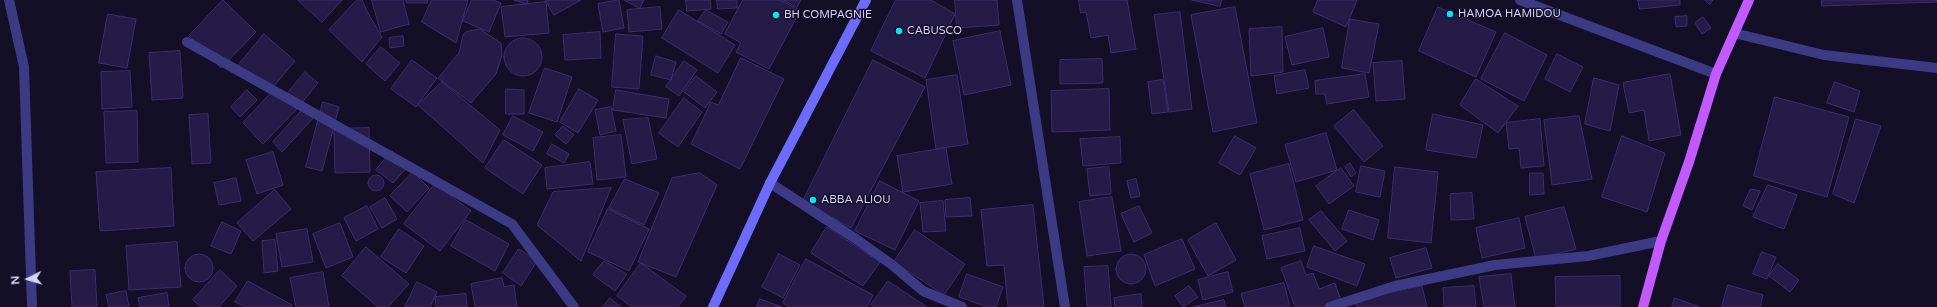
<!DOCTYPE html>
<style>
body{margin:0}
#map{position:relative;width:1937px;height:307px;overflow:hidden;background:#130f26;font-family:"Varela Round",sans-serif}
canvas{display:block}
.north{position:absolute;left:8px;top:259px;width:40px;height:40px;-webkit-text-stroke:3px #130f26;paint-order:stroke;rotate:265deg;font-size:11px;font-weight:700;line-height:16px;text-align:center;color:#d9d4ff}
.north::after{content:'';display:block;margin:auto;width:14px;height:18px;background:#d9d4ff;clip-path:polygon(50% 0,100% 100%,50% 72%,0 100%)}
</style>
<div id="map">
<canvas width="1937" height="307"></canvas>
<div class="north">N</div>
</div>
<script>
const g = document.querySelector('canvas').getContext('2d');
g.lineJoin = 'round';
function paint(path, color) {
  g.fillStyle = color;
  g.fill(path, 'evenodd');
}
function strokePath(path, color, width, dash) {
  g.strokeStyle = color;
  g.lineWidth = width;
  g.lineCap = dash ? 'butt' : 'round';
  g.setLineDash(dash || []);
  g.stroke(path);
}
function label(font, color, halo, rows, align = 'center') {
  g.font = font + ' "Varela Round",sans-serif';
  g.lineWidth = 3;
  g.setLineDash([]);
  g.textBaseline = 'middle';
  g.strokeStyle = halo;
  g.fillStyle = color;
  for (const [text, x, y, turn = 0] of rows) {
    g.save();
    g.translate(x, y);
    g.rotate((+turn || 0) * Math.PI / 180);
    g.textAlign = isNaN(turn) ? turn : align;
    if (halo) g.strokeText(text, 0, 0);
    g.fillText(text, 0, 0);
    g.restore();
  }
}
const building = new Path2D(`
 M 223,0 L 256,32 L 221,68 L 189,36 Z
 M 298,0 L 342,0 L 322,22 Z
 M 357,0 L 362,0 L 368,13 L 382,37 L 362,62 L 329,30 Z
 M 372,0 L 403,0 L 409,24 L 381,32 Z
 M 406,0 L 428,0 L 427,3 L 407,3 Z
 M 432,0 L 468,0 L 456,43 L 422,22 Z
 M 472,0 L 493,0 L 501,3 L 489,32 L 463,21 Z
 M 514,0 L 528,0 L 527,4 Z
 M 546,0 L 581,0 L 554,15 Z
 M 619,0 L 624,28 L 603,32 L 598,4 Z
 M 624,0 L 644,0 L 640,8 Z
 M 686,0 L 710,0 L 711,9 L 687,11 Z
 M 717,0 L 737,0 L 737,8 L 718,9 Z
 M 743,0 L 781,0 L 800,11 L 769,69 L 736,52 L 741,43 L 725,34 Z
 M 784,0 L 801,0 L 797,7 Z
 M 896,0 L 931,0 L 955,14 L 925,78 L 871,51 Z
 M 955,0 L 997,0 L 999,25 L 957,28 Z
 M 1079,0 L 1127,0 L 1136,49 L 1111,53 L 1108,35 L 1091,38 L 1086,12 L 1081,13 Z
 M 1192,0 L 1222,0 L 1220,6 Z
 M 1318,0 L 1357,0 L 1346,27 L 1313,12 Z
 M 1638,0 L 1680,0 L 1680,5 L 1640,9 Z
 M 1705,0 L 1713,0 L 1710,4 Z
 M 1822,0 L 1937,0 L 1937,2 L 1822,6 Z
 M 546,2 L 549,33 L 505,37 L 501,7 Z
 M 660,7 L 662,29 L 629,32 L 627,10 Z
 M 1235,7 L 1257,123 L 1213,132 L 1191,15 Z
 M 1438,7 L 1496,32 L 1476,77 L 1419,51 Z
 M 679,10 L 735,45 L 718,73 L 662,38 Z
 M 706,10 L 728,22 L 721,34 L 698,21 Z
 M 1180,12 L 1192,109 L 1169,112 L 1154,15 Z
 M 108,14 L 136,19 L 127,68 L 99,63 Z
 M 1687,16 L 1687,26 L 1676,27 L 1675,17 Z
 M 1703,17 L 1711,28 L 1702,34 L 1695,23 Z
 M 1350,19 L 1379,24 L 1369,73 L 1342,68 Z
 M 1282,27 L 1283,72 L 1251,76 L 1249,29 Z
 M 1323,28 L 1329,57 L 1292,65 L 1285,37 Z
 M 480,29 L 501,43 L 502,55 L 496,74 L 471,103 L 438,78 L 459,53 L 463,35 L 466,32 Z
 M 1000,31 L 1011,85 L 964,95 L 953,41 Z
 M 600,32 L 601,58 L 565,60 L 563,35 Z
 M 1505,33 L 1547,55 L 1524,101 L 1481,79 Z
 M 264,34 L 295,61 L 268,93 L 237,67 Z
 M 616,34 L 643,36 L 639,89 L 612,87 Z
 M 403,36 L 404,46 L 390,48 L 389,38 Z
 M504 57a19 19 0 1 1 38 0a19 19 0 1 1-38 0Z
 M 381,47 L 400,63 L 385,81 L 366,64 Z
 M 180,51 L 183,98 L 152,100 L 149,53 Z
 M 1557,54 L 1583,67 L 1570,92 L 1545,79 Z
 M 656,56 L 676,62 L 671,80 L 651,75 Z
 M 741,58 L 784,79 L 740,169 L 691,144 L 711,102 L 718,105 Z
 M 1102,59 L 1103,83 L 1060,84 L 1060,60 Z
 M 412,60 L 437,78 L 416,107 L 391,89 Z
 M 873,60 L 925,87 L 851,228 L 803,201 Z
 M 684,61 L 697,70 L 679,96 L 666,87 Z
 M 1402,61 L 1405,99 L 1376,101 L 1373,63 Z
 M 545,68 L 572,77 L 557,122 L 529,113 Z
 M 1305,70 L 1309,88 L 1277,94 L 1274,76 Z
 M 130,71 L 132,107 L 102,109 L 101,72 Z
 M 305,72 L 318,83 L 301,104 L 288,93 Z
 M 1365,74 L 1369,97 L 1327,104 L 1325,94 L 1316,94 L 1315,81 Z
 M 1670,74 L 1681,135 L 1649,141 L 1644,110 L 1629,113 L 1623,83 Z
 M 957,75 L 968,144 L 936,149 L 926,80 Z
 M 696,76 L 717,92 L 705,108 L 684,92 Z
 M 1594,78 L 1619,85 L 1610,131 L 1585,124 Z
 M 1476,79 L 1518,106 L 1498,133 L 1460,105 Z
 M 1163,80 L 1168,112 L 1152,114 L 1148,82 Z
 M 442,82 L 500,130 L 483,163 L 418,105 Z
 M 1835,82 L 1860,91 L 1854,112 L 1827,103 Z
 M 276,88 L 297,109 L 263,144 L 243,123 Z
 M 506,89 L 524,90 L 524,114 L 506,114 Z
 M 579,89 L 598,100 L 578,133 L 560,122 Z
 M 1109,89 L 1110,130 L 1052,132 L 1051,91 Z
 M 247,90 L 257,100 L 240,117 L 231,107 Z
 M 616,90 L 669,99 L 666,118 L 613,110 Z
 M 1775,97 L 1849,117 L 1827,197 L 1754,176 Z
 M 684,98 L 702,112 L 678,147 L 659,133 Z
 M 323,102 L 339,107 L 322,171 L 306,167 Z
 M 306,106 L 316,115 L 282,152 L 273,142 Z
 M 611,107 L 616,131 L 600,135 L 595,110 Z
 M 1354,110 L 1383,146 L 1364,162 L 1334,126 Z
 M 137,111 L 138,162 L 106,163 L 104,112 Z
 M 208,114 L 211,163 L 192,164 L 189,115 Z
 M 1433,114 L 1483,125 L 1476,158 L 1426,150 Z
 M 513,116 L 543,132 L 533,151 L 503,135 Z
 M 1579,116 L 1592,179 L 1552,185 L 1544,120 Z
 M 648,118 L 657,159 L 632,164 L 623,120 Z
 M 1540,119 L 1544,166 L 1521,168 L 1519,148 L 1509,149 L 1506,123 Z
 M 1856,119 L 1881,126 L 1854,203 L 1833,194 Z
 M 563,126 L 574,135 L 566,144 L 555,135 Z
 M 369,128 L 370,172 L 335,173 L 334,129 Z
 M 1326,133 L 1337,170 L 1296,182 L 1285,145 Z
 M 621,135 L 626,177 L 597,180 L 593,138 Z
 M 1235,136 L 1256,148 L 1240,175 L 1219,163 Z
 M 1622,136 L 1665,153 L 1647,212 L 1602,197 Z
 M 1120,137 L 1121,163 L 1083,166 L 1080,139 Z
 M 504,140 L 542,165 L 523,194 L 485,168 Z
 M 552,144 L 569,154 L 564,163 L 547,154 Z
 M 946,148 L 952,184 L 903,192 L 897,156 Z
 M 392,151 L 409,165 L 393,183 L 376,170 Z
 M 273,152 L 283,185 L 257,194 L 246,160 Z
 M 590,162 L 593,184 L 547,189 L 545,168 Z
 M 1350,163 L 1356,173 L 1351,177 L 1345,167 Z
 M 1289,164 L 1303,220 L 1264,230 L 1250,174 Z
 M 1361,166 L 1385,171 L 1380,197 L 1356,192 Z
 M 1109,167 L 1111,194 L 1090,196 L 1087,169 Z
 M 1395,167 L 1438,172 L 1431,243 L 1388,238 Z
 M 171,168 L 174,226 L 100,231 L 96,172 Z
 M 1341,168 L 1354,186 L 1329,204 L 1316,186 Z
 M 413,172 L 429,188 L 407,212 L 390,196 Z
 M 700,173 L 717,185 L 676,277 L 638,262 L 672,178 Z
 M 1530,173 L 1543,173 L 1544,194 L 1530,195 Z
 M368 183a8 8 0 1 1 16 0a8 8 0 1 1-16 0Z
 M 236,178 L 241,201 L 219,205 L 214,183 Z
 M 625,179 L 659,193 L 644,225 L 609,208 Z
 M 1136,179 L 1140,196 L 1131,198 L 1127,181 Z
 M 880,181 L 919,201 L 895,250 L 855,231 Z
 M 435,184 L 471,211 L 440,251 L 404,224 Z
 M 1768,185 L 1797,195 L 1784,229 L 1753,217 Z
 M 611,188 L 581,261 L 537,225 L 553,192 Z
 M 1751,189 L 1760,191 L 1752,210 L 1743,206 Z
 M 275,190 L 291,209 L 253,241 L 237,223 Z
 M 1472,193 L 1474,219 L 1451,220 L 1450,194 Z
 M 1112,197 L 1121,251 L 1087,256 L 1079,202 Z
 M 385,198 L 397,219 L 382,228 L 370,207 Z
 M 970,198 L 972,216 L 946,217 L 945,200 Z
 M 943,201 L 946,231 L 923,232 L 920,203 Z
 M 1033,205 L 1044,307 L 1008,307 L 1004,265 L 987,266 L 981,210 Z
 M 367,206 L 378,229 L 356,241 L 344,218 Z
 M 1139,206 L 1152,233 L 1134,242 L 1121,214 Z
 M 1564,207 L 1576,249 L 1536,259 L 1525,217 Z
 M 608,209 L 649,229 L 629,271 L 588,252 Z
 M 1349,210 L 1379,220 L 1373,240 L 1342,229 Z
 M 1321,211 L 1347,241 L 1335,251 L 1309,220 Z
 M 1519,218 L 1525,248 L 1482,258 L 1476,228 Z
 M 466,220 L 509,244 L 495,271 L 451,246 Z
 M 222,222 L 241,231 L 231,254 L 211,246 Z
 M 340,223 L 353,257 L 326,268 L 313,234 Z
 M 1216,223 L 1236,260 L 1208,276 L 1188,240 Z
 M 827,227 L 880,262 L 863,286 L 811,253 Z
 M 1300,228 L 1305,251 L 1267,259 L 1262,236 Z
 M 307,229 L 313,262 L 282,267 L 276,234 Z
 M 399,229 L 424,246 L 406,273 L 381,257 Z
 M 915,230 L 965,264 L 944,295 L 894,262 Z
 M 1182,239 L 1195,269 L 1155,286 L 1144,255 Z
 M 275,240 L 278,271 L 264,273 L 262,241 Z
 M 177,242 L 181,287 L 129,290 L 126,246 Z
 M 1314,246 L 1365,264 L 1357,286 L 1307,267 Z
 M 366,247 L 409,284 L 388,307 L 378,307 L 342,276 Z
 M 1426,248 L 1432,268 L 1396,278 L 1390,258 Z
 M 519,249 L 537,261 L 521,286 L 503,273 Z
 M 1762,252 L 1776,257 L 1767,279 L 1753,274 Z
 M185 268a14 14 0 1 1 28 0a14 14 0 1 1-28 0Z
 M 779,254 L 800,265 L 783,298 L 762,287 Z
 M1116 269a15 15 0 1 1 30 0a15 15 0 1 1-30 0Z
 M 806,259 L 873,295 L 867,307 L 789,307 L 783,303 Z
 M 604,261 L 627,274 L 615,291 L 593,275 Z
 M 1301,261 L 1306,275 L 1313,273 L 1319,289 L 1335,283 L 1341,301 L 1324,307 L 1295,307 L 1281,268 Z
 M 641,263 L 686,296 L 678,307 L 632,307 L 617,296 Z
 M 1778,264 L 1799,280 L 1790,292 L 1769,276 Z
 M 1108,266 L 1111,307 L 1087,307 L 1084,267 Z
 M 95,270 L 97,307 L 72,307 L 70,271 Z
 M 220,270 L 237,286 L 219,307 L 201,307 L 193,300 Z
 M 323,272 L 329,307 L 296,307 L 290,278 Z
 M 1228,272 L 1233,292 L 1203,300 L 1198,280 Z
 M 967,274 L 1003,287 L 996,307 L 988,307 L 959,297 Z
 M 1511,274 L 1515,307 L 1484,307 L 1479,277 Z
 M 1620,276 L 1620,307 L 1556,307 L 1555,277 Z
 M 502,278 L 504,287 L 514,285 L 517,307 L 475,307 L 471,284 Z
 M 248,281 L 292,305 L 291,307 L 245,307 L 235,302 Z
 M 888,281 L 927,307 L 874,307 L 871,305 Z
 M 417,282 L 437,292 L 430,307 L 405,307 Z
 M 1284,283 L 1290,307 L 1245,307 L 1241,294 Z
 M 1728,285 L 1763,295 L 1760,307 L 1722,307 Z
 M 1189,286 L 1198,297 L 1183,307 L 1175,296 Z
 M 1422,286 L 1427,307 L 1357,307 L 1355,301 Z
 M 1474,286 L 1476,307 L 1444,307 L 1443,288 Z
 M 126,291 L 129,307 L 109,307 L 106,295 Z
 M 167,293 L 169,307 L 140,307 L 138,298 Z
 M 466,294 L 467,307 L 436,307 L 435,297 Z
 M 1141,294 L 1142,307 L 1115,307 L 1114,298 Z
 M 610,298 L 621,307 L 603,307 Z
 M 1675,298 L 1700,307 L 1672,307 Z
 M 760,299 L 782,307 L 757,307 Z
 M 1224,300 L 1226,307 L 1193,307 Z`);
paint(building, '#241b47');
strokePath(building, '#3b2d73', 1);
strokePath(new Path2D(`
 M 770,183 L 856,239 L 891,264 L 923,291 L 962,307
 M 1330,307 L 1395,286 L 1495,265 L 1588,256 L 1661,241`), '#3d3a85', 10);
strokePath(new Path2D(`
 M 9,0 L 24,67 L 32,307
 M 1017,0 L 1065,307
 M 1520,0 L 1716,74
 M 1734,33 L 1824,55 L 1937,68
 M 187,42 L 512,224 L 574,307`), '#3d3a85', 10);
strokePath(new Path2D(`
 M 713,307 L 770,183 L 866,0`), '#6f6bff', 10);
strokePath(new Path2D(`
 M 1643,307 L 1661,241 L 1689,162 L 1716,74 L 1749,0`), '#c25bff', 10);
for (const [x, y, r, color] of [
 [1450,14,4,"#00e5ff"],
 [776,15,4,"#00e5ff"],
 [899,31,4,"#00e5ff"],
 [813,200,4,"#00e5ff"]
]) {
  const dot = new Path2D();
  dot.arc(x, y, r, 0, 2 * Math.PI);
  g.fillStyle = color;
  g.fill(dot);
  strokePath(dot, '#130f26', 1.5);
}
label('11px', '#d9d4ff', '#130f26', [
 ["HAMOA HAMIDOU",1458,14],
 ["BH COMPAGNIE",784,15],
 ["CABUSCO",907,31],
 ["ABBA ALIOU",821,200]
], 'left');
</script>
